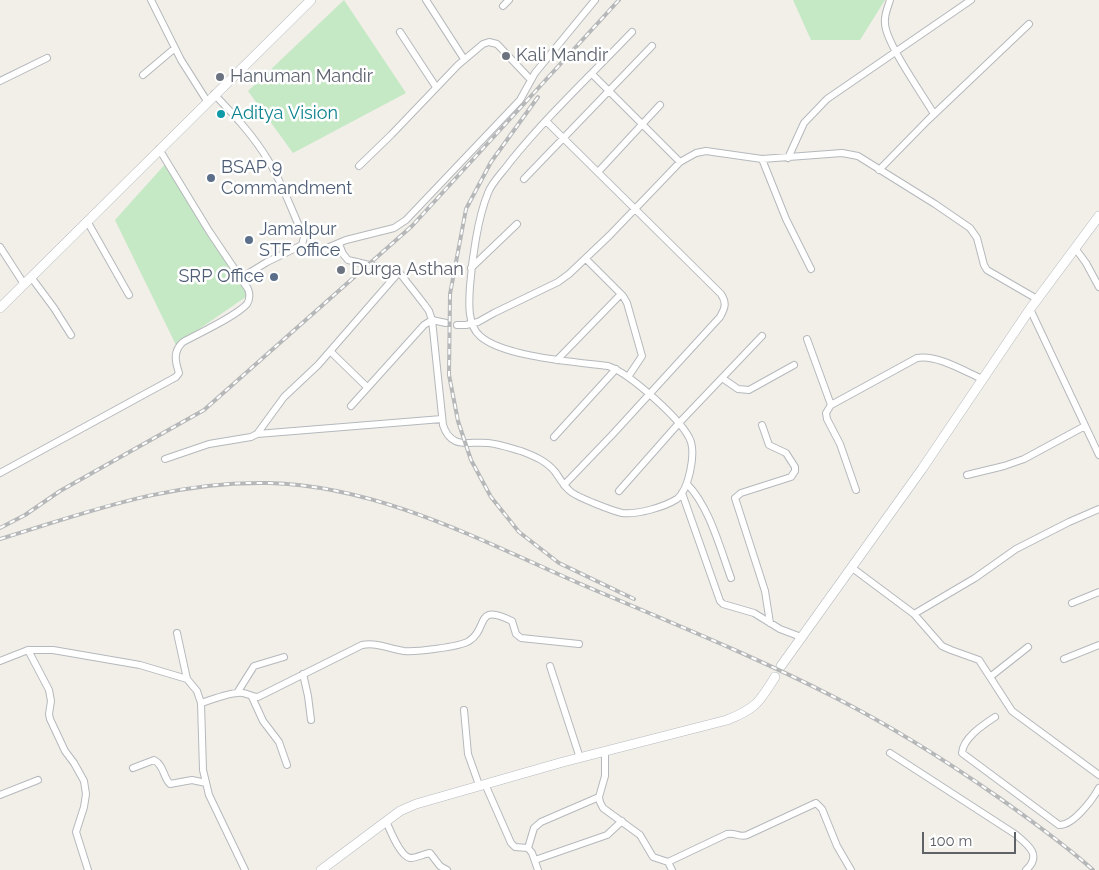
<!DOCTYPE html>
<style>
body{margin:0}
#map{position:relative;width:1099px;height:870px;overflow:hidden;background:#f1efe8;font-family:Raleway,sans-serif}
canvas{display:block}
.scale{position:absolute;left:922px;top:832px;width:94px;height:22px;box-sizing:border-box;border:2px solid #5f6368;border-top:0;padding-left:6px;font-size:15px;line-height:18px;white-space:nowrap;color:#5f6368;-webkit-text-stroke:4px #fff;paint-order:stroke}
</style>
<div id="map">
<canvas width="1099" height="870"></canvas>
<div class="scale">100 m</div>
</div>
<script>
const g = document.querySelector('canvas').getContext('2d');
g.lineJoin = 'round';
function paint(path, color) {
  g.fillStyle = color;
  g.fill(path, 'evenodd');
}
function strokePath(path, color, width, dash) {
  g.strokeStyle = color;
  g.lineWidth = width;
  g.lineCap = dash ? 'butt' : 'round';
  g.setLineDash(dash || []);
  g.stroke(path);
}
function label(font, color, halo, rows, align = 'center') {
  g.font = font + ' Raleway,sans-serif';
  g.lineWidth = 5;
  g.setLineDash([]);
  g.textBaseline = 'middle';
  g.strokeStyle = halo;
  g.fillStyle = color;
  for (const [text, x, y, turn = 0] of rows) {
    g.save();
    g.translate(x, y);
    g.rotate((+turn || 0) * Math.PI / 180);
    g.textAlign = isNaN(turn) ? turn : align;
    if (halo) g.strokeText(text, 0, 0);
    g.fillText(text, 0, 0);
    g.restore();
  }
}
paint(new Path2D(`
 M 344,0 L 406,93 L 293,153 L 248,91 Z
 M 793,0 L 885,0 L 860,40 L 811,40 Z
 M 168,161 L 250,294 L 176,345 L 115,220 Z`), '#c5e8c5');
const street = new Path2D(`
 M 151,0 L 181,60 L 207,101
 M 426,0 L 464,59
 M 890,0 C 888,7 884,15 885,23 C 885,42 923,95 934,114
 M 503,6 L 509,0
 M 400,32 L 436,87
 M 592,74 L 680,162
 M 143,75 L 175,48
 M 0,81 L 47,58
 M 214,94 C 234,115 253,135 268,160 C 283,184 292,212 304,237 L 302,245 L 267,262 L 241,278
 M 546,121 L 721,294 C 727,303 725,308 720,317 L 612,435 L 564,485
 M 788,158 L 804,123 L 827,99 L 971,0
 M 762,159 L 786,219 L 811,269
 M 359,166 L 391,135 L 458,65 L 483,44 L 489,42 L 497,44 L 531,80
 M 879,170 L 928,120 L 1029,24
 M 598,172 L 660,105
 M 524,179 L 652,46
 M 87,221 L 129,295
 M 339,244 L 343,254 L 348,260 L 399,272 L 424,304 L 429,311 L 432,320 L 443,425 C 451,450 469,441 488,443 C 499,444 510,448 521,451 C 534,456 547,461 556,473 C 560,479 564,486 570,491 C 576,497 613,511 622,513 C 637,515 664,507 677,499 C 689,489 695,456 691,442 C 684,421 629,373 608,366 C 576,362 503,357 480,336 C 467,325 469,301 470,286 C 472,259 478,217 488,193 C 492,182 503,172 510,162 C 547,116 591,75 632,32
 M 302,245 L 311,250 L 322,250 L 346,240 L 394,228 L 406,220 L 520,100 L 535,73 L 595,0
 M 0,247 L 24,284
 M 1075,248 L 1086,263 L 1099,287
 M 586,259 L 623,296 L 627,303 L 642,356 L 628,377
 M 471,268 L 517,224
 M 31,277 L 54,308 L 71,335
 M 1030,309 L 1099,455
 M 457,325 L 466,325 L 478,322 L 494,313 L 558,282 L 569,274 L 610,235 L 680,162 L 696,153 L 706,151 L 762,159 L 842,153 L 858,156 L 935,204 L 970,228 L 977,238 L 984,265 L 987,270 L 1037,299
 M 807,339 L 831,405
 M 330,351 L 367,387
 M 557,360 L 621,294
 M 722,378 L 738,389 L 749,390 L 794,365
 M 351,406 L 424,325 L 432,320 L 446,323
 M 762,425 L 769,445 L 786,453 L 795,467 L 795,471 L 791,477 L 741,493 L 735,498 L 765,591 L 770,623
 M 257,434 L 442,419
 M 554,437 L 616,369
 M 165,459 L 209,444 L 251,437 L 257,434 L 284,397 L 318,365 L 399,272
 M 0,473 L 176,377 L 179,373 C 175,361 173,351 183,342 C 199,333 235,317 247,304 C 250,299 250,294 248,289 L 209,231 L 159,149
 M 967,475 L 1004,466 L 1024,459 L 1085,426
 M 687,484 C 709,506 720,548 731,578
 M 856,490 L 840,444 L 827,419 L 826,413 L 831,405 L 917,358 C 936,354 964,371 982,379
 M 619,491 L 679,423 L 762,336
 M 682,493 L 720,601 L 723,604 L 754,613 L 780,629 L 801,637
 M 851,567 L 914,614 L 942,646 L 951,650 L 979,660 L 1012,711 L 1099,775
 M 1072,603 L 1099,592
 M 914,614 L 975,578 L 1016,549 L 1069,522 L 1099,509
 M 177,633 L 187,679
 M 28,650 L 49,690 L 51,701 L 49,714 L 50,719 L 65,751 L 74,763 L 84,781 L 86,794 L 84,807 L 76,832 L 88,870
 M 1064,659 L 1099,645
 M 0,661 L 28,650 L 53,650 L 140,665 L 187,679 L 197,691 L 201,703 L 203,770 L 209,795 L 245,870
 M 550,666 L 580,758
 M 303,674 L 308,696 L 311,720
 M 990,677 L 1028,647
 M 237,693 L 254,666 L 284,657
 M 252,697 L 263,721 L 279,742 L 287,765
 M 201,703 C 211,700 233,691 243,693 C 249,694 252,697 258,697 L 362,645 C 377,642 389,649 404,651 C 415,652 460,647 469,641 C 489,629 474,602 512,621 L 516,634 L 521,638 L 579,644
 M 464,710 L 468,754 L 479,785
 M 995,717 C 983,725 963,738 962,753 L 1059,825 C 1073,826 1093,799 1099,788
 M 605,752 L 605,776 L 599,797 L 600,802 L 603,808 L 640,835 L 653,857 L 668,862 L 672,870
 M 890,753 L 1015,834 C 1027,844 1043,855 1026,870
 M 133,768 L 154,760 C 164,765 163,777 170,784 L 192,780 L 206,783
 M 485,784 L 511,843 L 515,847 L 528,848 L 532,853 L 538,870
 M 0,795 L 38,780
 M 386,821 C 390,830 400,856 410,858 C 416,858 424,854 430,853 L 440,866 L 447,870
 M 528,848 L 534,828 L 541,822 L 599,797
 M 535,860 L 607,835 L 622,821
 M 668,862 L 727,834 C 735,832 740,838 747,835 L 816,803 L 822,809 L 837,846 L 851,870`);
const secondary = new Path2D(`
 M 0,308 L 311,0
 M 781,666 L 922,469 L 1030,309 L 1099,216
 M 321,870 L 400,811 L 416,804 L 563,762 L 727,720 C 755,709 759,703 775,677`);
strokePath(street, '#b5b8bc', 8);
strokePath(secondary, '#b6babf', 10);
strokePath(street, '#fff', 6);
strokePath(secondary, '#fff', 9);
const rail = new Path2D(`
 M 538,97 L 491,162 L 466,209 L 450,294 L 449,375 L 458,421 L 471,460 L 491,497 L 519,532 L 559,563 L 634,599
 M 0,528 L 25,515 L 60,491 L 204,410 L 412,226 L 619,0
 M 0,539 C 91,511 171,481 269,483 C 378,486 478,539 576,582 C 662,619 750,654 834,697 C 891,726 945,760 998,797 C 1030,820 1063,843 1093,870`);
strokePath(rail, '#b6b7b8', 4);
strokePath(rail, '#fff', 2, [5.5]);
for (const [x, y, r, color] of [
 [506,56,5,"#6b7280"],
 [220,77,5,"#6b7280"],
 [221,114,5,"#0f9aa8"],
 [211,178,5,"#5c6f8a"],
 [249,240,5,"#5c6f8a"],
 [341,270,5,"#6b7280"],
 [274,277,5,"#5c6f8a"]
]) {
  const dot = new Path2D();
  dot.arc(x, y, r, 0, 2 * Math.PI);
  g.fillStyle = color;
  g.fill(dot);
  strokePath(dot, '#fff', 2);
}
label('18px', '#5b616d', '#fff', [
 ["Kali Mandir",516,56],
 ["Hanuman Mandir",230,77],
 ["Durga Asthan",351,270]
], 'left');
label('18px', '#0d838f', '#fff', [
 ["Aditya Vision",231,114]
], 'left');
label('18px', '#4e5e75', '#fff', [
 ["BSAP 9",221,168],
 ["Commandment",221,189],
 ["Jamalpur",259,230],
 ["STF office",259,251],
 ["SRP Office",264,277,"right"]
], 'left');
</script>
